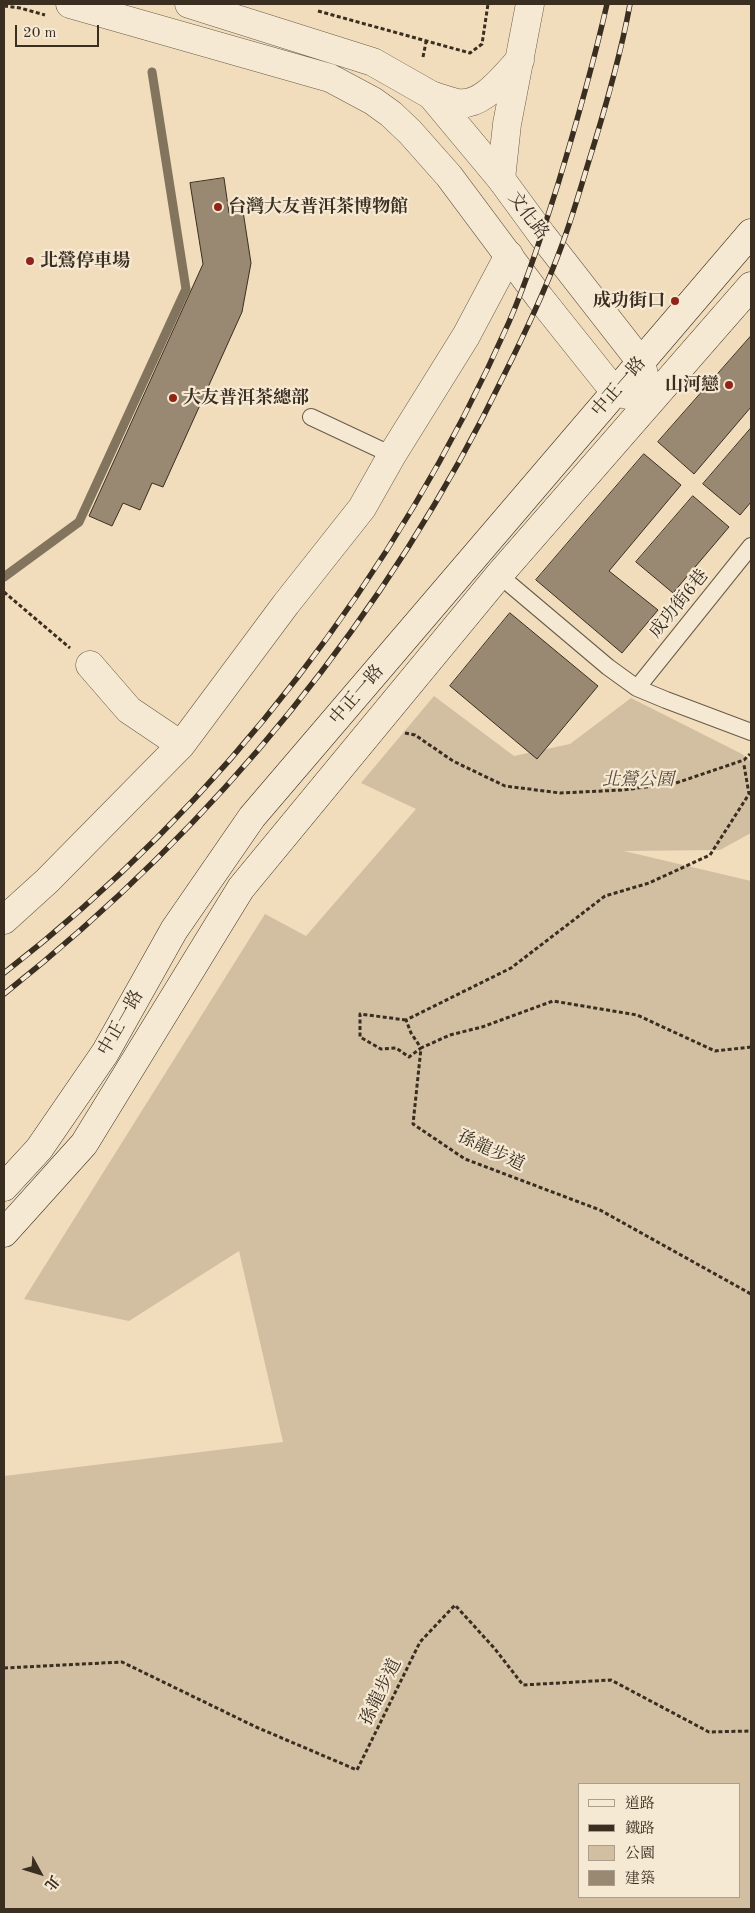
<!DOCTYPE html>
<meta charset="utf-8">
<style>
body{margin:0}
#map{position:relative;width:755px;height:1913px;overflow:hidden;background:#f1ddbc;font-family:"Old Standard TT","Noto Serif TC",serif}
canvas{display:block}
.frame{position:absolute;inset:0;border:5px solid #3a2e21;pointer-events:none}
.legend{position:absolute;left:578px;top:1783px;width:162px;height:115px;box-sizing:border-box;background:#f6e9d3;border:1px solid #ab9e8c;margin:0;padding:6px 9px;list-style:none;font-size:15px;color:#3a2e21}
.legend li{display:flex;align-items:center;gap:10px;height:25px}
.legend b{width:25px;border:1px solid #ab9e8c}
.north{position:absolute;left:15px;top:1848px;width:50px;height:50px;-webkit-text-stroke:4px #f6e9d3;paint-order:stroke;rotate:129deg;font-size:14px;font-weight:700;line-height:20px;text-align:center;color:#3a2e21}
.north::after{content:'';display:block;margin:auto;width:18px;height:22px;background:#3a2e21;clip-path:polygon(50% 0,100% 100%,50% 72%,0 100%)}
.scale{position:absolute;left:15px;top:25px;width:84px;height:22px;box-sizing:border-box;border:2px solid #3a2e21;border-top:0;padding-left:6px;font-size:15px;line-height:18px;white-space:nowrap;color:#3a2e21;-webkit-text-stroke:4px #f6e9d3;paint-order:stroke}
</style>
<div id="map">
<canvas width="755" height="1913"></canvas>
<div class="frame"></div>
<ul class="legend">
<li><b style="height:6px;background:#f6e9d3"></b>道路</li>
<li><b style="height:6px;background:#3a2e21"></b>鐵路</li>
<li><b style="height:14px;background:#d2bfa2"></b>公園</li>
<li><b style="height:14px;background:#998972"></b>建築</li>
</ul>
<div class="north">北</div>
<div class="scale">20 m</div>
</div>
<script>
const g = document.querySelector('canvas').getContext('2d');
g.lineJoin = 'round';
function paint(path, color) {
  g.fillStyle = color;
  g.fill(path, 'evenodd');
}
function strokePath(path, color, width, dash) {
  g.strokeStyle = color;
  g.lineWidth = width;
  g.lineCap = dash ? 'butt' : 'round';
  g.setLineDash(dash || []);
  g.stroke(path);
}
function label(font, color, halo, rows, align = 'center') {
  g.font = font + ' "Old Standard TT","Noto Serif TC",serif';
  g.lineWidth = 4.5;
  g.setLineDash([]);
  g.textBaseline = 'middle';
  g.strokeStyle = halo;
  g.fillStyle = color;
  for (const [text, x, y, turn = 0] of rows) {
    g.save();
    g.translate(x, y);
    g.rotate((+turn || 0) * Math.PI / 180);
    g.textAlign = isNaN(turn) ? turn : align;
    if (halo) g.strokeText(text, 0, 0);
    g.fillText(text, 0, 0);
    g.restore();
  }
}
paint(new Path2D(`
 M 434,696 L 514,756 L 570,744 L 631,698 L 742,754 L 751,762 L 751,833 L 720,850 L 624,851 L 751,881 L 751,1909 L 4,1909 L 4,1476 L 283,1442 L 239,1251 L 129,1321 L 24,1299 L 265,914 L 306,936 L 416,809 L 361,783 ZM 579,1784 L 739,1784 L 739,1897 L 579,1897 Z`), '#d2bfa2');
strokePath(new Path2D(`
 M 4,577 L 79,522 L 186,289 L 152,72`), '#83745e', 9);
const building = new Path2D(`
 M 224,178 L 229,213 L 243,211 L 251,263 L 242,312 L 163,487 L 152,483 L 140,510 L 123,503 L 112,526 L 89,516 L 203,264 L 190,183 Z
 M 751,336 L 751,407 L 694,474 L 658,442 Z
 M 751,428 L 751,502 L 740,515 L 703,484 Z
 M 644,454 L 681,485 L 609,571 L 658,610 L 622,653 L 536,580 Z
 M 693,496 L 729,527 L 673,593 L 636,562 Z
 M 510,613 L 598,686 L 537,759 L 450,686 Z`);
paint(building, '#998972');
strokePath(building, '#3a2e21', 1);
const service = new Path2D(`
 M 311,417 L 392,455
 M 499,575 L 608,667 L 637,688 L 666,700 L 751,732
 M 637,688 L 751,546`);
const minor = new Path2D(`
 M 431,95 C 440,98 449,101 457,103 C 483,107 504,76 520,60
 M 501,179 L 507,124 L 530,4
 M 90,665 L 129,710 L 181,745
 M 4,920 L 47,881 L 181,745 L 286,604 L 362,508 L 392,455 L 466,336 L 509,255`);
const tertiary = new Path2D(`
 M 70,4 L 330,78 L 373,101 L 391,114 L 410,132 L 449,176 L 540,298 L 615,392 L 650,400 L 641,362 L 542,235 L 501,179 L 431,95 L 373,62 L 189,4`);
const secondary = new Path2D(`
 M 4,1187 L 39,1149 L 105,1053 L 174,930 L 252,817 L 751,233
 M 4,1233 L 84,1144 L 241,888 L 499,575 L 751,286`);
strokePath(service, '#685a48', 18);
strokePath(minor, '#685a48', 29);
strokePath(tertiary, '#685a48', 29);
strokePath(secondary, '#3a2e21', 29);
strokePath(new Path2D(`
 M 4,6 L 20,8 L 45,15
 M 318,11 L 470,53 L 482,44 L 488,4
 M 423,57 L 426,42
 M 4,592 L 70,648
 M 405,733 L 415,735 L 453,761 L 505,786 L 560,793 L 623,790 L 676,783 L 744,760 L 750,754
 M 406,1020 L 360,1014 L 360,1037 L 381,1049 L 396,1048 L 409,1057 L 421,1048 L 411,1033 L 406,1020 L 511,968 L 605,896 L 649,883 L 710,855 L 749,794 L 744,765
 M 751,1047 L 715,1051 L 637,1015 L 553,1001 L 482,1027 L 450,1035 L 421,1048 L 413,1124 L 465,1159 L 600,1210 L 751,1294
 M 4,1668 L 122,1662 L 256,1727 L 357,1770 L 420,1642 L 455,1605 L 495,1649 L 523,1685 L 611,1680 L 709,1732 L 751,1731`), '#3a2e21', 3, [4, 2.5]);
strokePath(service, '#f6e9d3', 16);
strokePath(minor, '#f6e9d3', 28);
strokePath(tertiary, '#f6e9d3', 28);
strokePath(secondary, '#f6e9d3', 28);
const rail = new Path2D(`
 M 4,973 C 222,804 397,575 509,322 C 528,278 543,231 558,184 C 576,125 593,65 607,4
 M 4,994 C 215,827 388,616 505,373 C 524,335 542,297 557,258 C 569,228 578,197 587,167 C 604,113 620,59 630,4`);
strokePath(rail, '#3a2e21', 5.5);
strokePath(rail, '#f6e9d3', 4, [11]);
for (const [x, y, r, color] of [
 [218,207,5,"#8f2418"],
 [30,261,5,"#8f2418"],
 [675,301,5,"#8f2418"],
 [729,385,5,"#8f2418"],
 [173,398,5,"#8f2418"]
]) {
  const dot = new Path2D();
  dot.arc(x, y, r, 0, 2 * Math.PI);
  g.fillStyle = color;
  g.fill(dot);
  strokePath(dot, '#f6e9d3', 2);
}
label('bold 18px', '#3a2e21', '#f6e9d3', [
 ["台灣大友普洱茶博物館",228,207],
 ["北鶯停車場",40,261],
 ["成功街口",665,301,"right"],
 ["山河戀",719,385,"right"],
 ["大友普洱茶總部",183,398]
], 'left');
label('18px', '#3a2e21', '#f6e9d3', [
 ["文化路",528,216,53],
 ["中正一路",619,387,-49],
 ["成功街6巷",679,604,-51],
 ["中正一路",357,695,-49],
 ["中正一路",121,1023,-60],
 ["孫龍步道",491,1151,25],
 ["孫龍步道",381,1692,-64]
]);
label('italic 18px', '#584b3b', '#f6e9d3', [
 ["北鶯公園",638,780]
]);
</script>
